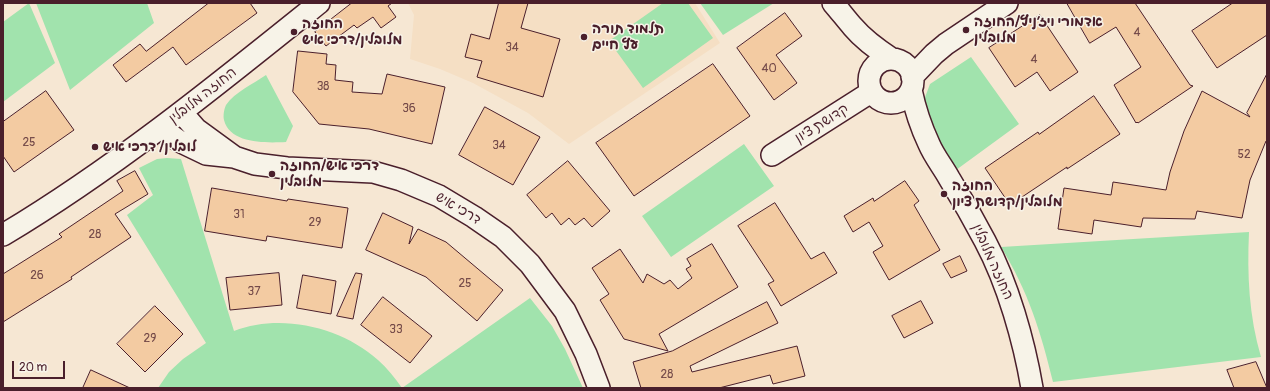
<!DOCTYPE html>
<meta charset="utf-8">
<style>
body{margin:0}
#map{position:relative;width:1270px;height:391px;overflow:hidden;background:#f6e7d3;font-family:Pangolin,sans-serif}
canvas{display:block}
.frame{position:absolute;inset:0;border:4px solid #4a1f2b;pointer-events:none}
.scale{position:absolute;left:12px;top:361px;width:53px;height:18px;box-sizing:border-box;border:2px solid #4a1f2b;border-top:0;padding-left:5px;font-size:12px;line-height:14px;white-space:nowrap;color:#4a1f2b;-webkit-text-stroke:3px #f7f3e8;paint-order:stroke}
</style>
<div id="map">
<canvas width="1270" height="391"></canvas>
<div class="frame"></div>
<div class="scale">20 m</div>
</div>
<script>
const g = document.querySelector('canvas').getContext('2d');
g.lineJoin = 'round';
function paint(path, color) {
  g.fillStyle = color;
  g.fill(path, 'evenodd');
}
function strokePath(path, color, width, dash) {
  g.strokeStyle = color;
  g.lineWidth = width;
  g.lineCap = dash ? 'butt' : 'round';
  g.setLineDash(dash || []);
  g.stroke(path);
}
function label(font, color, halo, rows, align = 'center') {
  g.font = font + ' Pangolin,"Playpen Sans Hebrew",sans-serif';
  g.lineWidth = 3;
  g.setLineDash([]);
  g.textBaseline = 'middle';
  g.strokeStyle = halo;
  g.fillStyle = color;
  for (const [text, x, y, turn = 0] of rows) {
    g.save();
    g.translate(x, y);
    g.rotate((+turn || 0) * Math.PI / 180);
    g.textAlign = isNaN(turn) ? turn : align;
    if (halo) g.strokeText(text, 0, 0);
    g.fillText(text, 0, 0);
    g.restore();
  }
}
paint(new Path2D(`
 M 408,3 L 695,3 L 720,43 L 569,144 L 528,113 L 473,83 L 440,69 L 410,59 L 414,15 Z`), '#f5dfc4');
paint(new Path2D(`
 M 29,3 L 55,63 L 3,102 L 3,22 Z
 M 36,3 L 147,3 L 154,23 L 70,90 Z
 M 663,3 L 688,3 L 713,38 L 643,88 L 609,41 Z
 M 700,3 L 774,3 L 723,35 Z
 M 971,57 L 1019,124 L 956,170 L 923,118 L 924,100 L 930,84 Z
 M 266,75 L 293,126 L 286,142 C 266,143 230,144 224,120 C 223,116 224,109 226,105 C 235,92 253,84 266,75 Z
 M 744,144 L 774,186 L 671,257 L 642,216 Z
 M 167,158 L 181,159 L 234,331 C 281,313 341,327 378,360 C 387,368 395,378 402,388 L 530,298 L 552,326 L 565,349 L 583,388 L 158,388 L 169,372 L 183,359 L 206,343 L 127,215 L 153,195 L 139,168 L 157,159 Z
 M 1249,232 C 1247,275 1249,316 1261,357 L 1053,382 C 1041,332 1028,291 1001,247 Z`), '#a1e3ad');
const building = new Path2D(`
 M 209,3 L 250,3 L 257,13 L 186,65 L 173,47 L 126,82 L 113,65 L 140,44 L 146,51 Z
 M 352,3 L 392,3 L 388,6 L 396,17 L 381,28 L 373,17 L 357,28 L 354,25 L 326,46 L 315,32 Z
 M 499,3 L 528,3 L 521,28 L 560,39 L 543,97 L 477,77 L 482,61 L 465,57 L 471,34 L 489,39 Z
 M 1067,3 L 1135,3 L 1190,85 L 1193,86 L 1138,123 L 1137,122 L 1136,123 L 1114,85 L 1141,67 L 1116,27 L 1090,43 Z
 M 1233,3 L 1267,3 L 1267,35 L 1217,68 L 1192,31 Z
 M 785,13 L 802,36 L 776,55 L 797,83 L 774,100 L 737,48 Z
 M 1040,15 L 1078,72 L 1050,91 L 1037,72 L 1015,87 L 989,48 Z
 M 298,51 L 327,54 L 326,64 L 336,65 L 335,80 L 353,82 L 352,92 L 382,94 L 387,74 L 445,87 L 432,144 L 369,129 L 319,124 L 293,92 Z
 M 713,64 L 750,116 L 634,196 L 596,143 Z
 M 1267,74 L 1267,142 L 1266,141 L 1250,180 L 1242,218 L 1197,211 L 1195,219 L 1143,218 L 1141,227 L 1094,220 L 1092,234 L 1058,229 L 1064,188 L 1111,195 L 1113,182 L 1166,190 L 1170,172 L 1184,131 L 1202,91 L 1250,117 L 1247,113 Z
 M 46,91 L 74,130 L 14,172 L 3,156 L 3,122 Z
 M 1094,96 L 1120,134 L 1067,169 L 1067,167 L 1010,205 L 985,168 L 1038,132 L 1039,134 Z
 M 485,107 L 540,137 L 513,185 L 459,155 Z
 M 568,161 L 610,211 L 592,227 L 584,218 L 575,225 L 569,218 L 561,225 L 552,213 L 546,218 L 527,195 Z
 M 135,171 L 148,194 L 115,214 L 131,237 L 71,277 L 72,279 L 3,322 L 3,274 L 62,237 L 59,234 L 123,191 L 117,181 Z
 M 905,181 L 919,201 L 914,205 L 940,250 L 889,280 L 873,252 L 883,246 L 869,222 L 853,232 L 844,216 L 873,198 L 874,201 Z
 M 212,188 L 287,201 L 288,199 L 348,208 L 342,248 L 267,236 L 266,241 L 205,231 Z
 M 775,203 L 811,259 L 824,252 L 837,273 L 781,306 L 768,284 L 774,281 L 738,226 Z
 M 383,213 L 413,227 L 409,244 L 418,229 L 446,242 L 503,290 L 477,321 L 426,277 L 366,250 Z
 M 712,244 L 738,287 L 659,334 L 668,351 L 624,339 L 600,300 L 609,294 L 592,268 L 620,249 L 643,283 L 647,274 L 664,284 L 670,280 L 678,289 L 692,278 L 686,269 L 691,266 L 687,259 Z
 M 960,256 L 967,271 L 951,278 L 943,264 Z
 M 279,273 L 282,305 L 230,310 L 226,278 Z
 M 356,273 L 362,274 L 353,319 L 337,316 Z
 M 303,275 L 336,281 L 331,314 L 297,308 Z
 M 383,297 L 432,336 L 410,363 L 361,325 Z
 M 921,301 L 933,323 L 904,338 L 892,316 Z
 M 767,302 L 778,323 L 690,366 L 692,372 L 797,346 L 805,376 L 773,384 L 770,375 L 719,388 L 641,388 L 633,362 L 672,351 Z
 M 155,306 L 183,334 L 145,372 L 117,344 Z
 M 1256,362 L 1267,388 L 1234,388 L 1227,370 Z
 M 91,370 L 130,388 L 83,388 Z`);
paint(building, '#f3cba2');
strokePath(building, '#4a1f2b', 1);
const minor = new Path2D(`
 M 833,3 C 840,11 846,19 853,27 C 864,40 878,50 892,59
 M869 81a22 22 0 1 1 44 0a22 22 0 1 1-44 0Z
 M 912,77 L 934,54 L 946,44 L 1007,3
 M 911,90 C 915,109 921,127 929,144 C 934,156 943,167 949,178 C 962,199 974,220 985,241 C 1008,284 1024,341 1032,388
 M 182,113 L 196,129 L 233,156
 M 161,128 L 179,141 L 206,154 L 234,157 L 255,164 L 287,168 L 373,172 L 401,180 L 439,196 L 474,217 L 503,237 L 530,264 L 565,311 L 586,354 L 599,388
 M 772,155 L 871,92
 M 3,235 C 115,168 217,85 319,3`);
strokePath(minor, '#4a1f2b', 24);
strokePath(minor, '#f7f3e8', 21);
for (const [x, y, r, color] of [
 [966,30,4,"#4a1f2b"],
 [294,32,4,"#4a1f2b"],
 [584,37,4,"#4a1f2b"],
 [95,147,4,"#4a1f2b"],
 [272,174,4,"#4a1f2b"],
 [944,194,4,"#4a1f2b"]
]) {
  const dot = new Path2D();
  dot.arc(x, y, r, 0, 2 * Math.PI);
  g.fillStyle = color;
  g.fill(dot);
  strokePath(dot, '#f7f3e8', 1.5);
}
label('12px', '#744a49', null, [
 ["4",1137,33],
 ["34",512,48],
 ["4",1034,60],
 ["40",769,69],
 ["38",323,87],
 ["36",409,109],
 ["25",29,143],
 ["34",499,146],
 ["52",1244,155],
 ["31",239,215],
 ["29",315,223],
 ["28",95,235],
 ["26",37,276],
 ["25",465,284],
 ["37",254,292],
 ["33",396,330],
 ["29",150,339],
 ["28",667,375]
]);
label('bold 14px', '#4a1f2b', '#f7f3e8', [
 ["אדמורי ויז׳ניץ/החוזה",974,22],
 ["מלובלין",974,38],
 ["החוזה",302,24],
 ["מלובלין/דרכי איש",302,40],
 ["תלמוד תורה",592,29],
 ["עץ חיים",592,45],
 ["לובלין/ דרכי איש",103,147],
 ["דרכי איש/החוזה",280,166],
 ["מלובלין",280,182],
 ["החוזה",952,186],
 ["מלובלין/קדושת ציון",952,202]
], 'left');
label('14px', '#4a1f2b', '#f7f3e8', [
 ["החוזה מלובלין",203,96,-38],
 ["קדושת ציון",822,124,-32],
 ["דרכי איש",458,209,31],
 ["החוזה מלובלין",992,262,66]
]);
</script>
